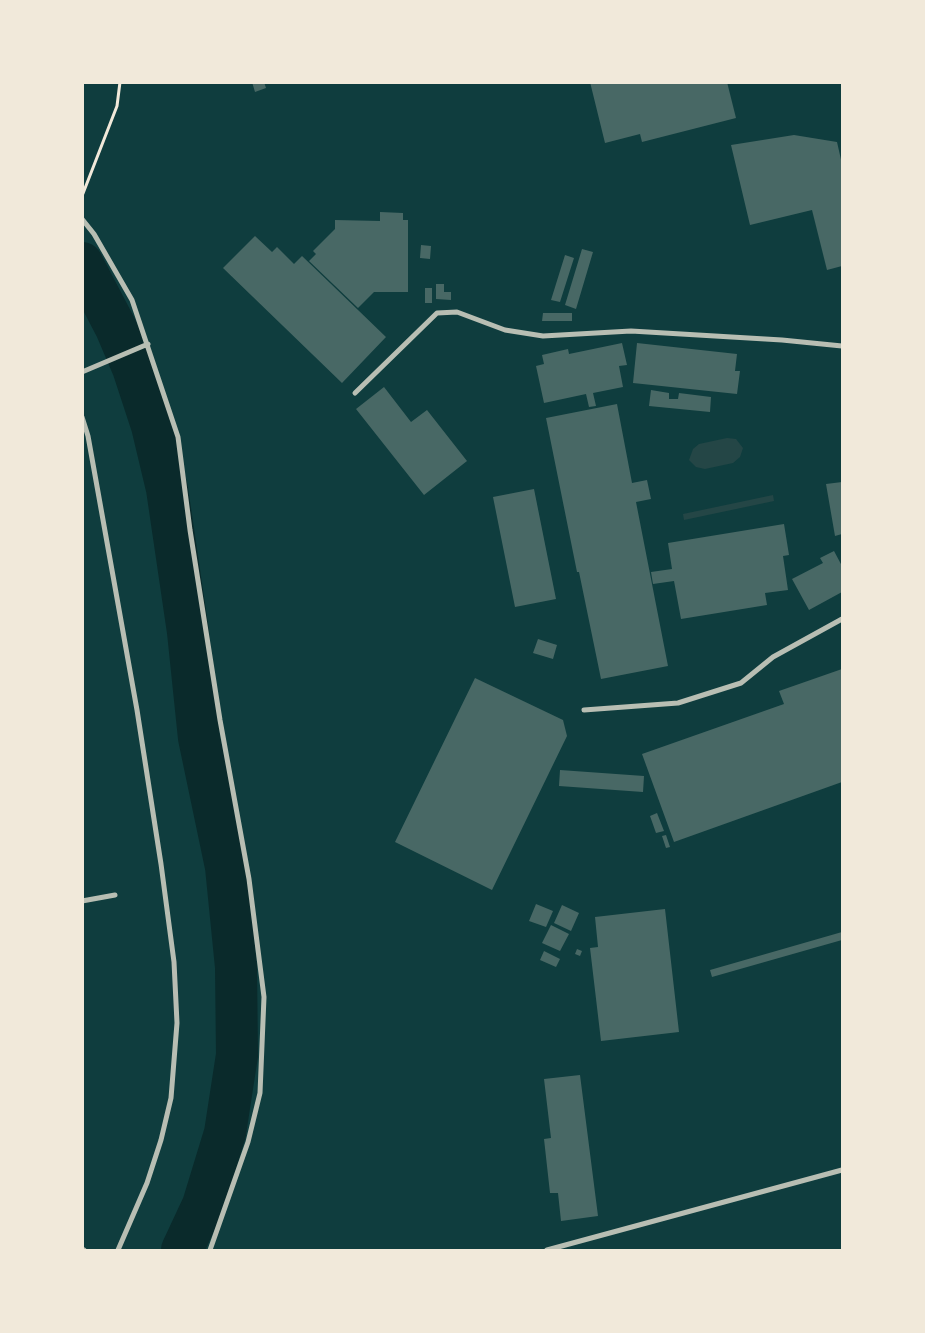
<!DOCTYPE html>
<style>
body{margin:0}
#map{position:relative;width:925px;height:1333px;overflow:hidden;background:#0f3d3e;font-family:Helvetica,sans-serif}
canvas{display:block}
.frame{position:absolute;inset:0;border:84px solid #f1e9da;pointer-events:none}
</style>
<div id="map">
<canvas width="925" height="1333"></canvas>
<div class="frame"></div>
</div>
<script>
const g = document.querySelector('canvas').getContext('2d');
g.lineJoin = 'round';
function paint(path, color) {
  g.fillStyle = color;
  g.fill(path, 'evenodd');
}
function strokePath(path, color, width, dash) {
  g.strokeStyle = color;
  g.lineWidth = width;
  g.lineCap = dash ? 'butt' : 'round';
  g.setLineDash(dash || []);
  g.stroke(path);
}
paint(new Path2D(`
 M 727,438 L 736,439 L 743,448 L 740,457 L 733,463 L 705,469 L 696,467 L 689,460 L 693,449 L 699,444 Z
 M 773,495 L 774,501 L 684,520 L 683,514 Z`), '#244646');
strokePath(new Path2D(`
 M 82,263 L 116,328 L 133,368 L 152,426 L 167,489 L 188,632 L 199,738 L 226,867 L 236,967 L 237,1055 L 225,1133 L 203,1205 L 182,1250`), '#0a2a2b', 42);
paint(new Path2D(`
 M 252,82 L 264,82 L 266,88 L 255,92 Z
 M 590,82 L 727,82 L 736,118 L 642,142 L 640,134 L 605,143 Z
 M 794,135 L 837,142 L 842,164 L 842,266 L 827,270 L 812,210 L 750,225 L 731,145 Z
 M 380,212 L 403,213 L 403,220 L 408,220 L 408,292 L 374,292 L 358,308 L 309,261 L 316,254 L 313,251 L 335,229 L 335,220 L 380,221 Z
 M 255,236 L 272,252 L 277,247 L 294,264 L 302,256 L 386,337 L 342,383 L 223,268 Z
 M 421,245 L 431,246 L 430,259 L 420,258 Z
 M 582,249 L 593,252 L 576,309 L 565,305 Z
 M 565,255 L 574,258 L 560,302 L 551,300 Z
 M 436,284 L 444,284 L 444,292 L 451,292 L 451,300 L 436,299 Z
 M 425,288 L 432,288 L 432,303 L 425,303 Z
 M 543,313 L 572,313 L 572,321 L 542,321 Z
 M 622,343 L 627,365 L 619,366 L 623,387 L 593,393 L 596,406 L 589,407 L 586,394 L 544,403 L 536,366 L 544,364 L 542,355 L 568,349 L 569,354 Z
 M 637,343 L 737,354 L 735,371 L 740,371 L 737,394 L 633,383 Z
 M 384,387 L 411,422 L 427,410 L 467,461 L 424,495 L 356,409 Z
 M 651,390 L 669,393 L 669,399 L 678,399 L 679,393 L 711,397 L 710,412 L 649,406 Z
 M 617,404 L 632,483 L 647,480 L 651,499 L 636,502 L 668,666 L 601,679 L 579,572 L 577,572 L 546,418 Z
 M 842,482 L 842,534 L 835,536 L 826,484 Z
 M 534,489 L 556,599 L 515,607 L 493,497 Z
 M 784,524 L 789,555 L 783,556 L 788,590 L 765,593 L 767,605 L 681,619 L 674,581 L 653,584 L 651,572 L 672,569 L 668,543 Z
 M 834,551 L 842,566 L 842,592 L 809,610 L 792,579 L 823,563 L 820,558 Z
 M 538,639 L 557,645 L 553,659 L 533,653 Z
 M 842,669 L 842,782 L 674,842 L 642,754 L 784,704 L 779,691 Z
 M 475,678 L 563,720 L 567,736 L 492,890 L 395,842 Z
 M 560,770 L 644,776 L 643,792 L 559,786 Z
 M 657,813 L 664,831 L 656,833 L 650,816 Z
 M 666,835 L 670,847 L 666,848 L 662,836 Z
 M 536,904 L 553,911 L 546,927 L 529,921 Z
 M 562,905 L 579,913 L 571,931 L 554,923 Z
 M 665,909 L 679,1032 L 601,1041 L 590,948 L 598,947 L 595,917 Z
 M 551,925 L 569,934 L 560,951 L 542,943 Z
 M 842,932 L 842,940 L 712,977 L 710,970 Z
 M 577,949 L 582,951 L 580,956 L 575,954 Z
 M 544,951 L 560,959 L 556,967 L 540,960 Z
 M 580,1075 L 598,1216 L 561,1221 L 558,1193 L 550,1193 L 544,1139 L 551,1138 L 544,1079 Z`), '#486865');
strokePath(new Path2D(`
 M 82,196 L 117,106 L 120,82`), '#f1e9da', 3);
strokePath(new Path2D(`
 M 82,219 L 94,234 L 132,300 L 178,437 L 190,530 L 220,720 L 249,879 L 264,997 L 260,1093 L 248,1142 L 210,1250
 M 82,372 L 148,344
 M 355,393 L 437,313 L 457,312 L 505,330 L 543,336 L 631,331 L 782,340 L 842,346
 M 82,417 L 88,436 L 137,710 L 161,864 L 174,962 L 177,1023 L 171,1098 L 161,1140 L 147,1183 L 118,1250
 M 584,710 L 678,703 L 741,683 L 773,657 L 842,619
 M 82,901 L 115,895
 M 82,1249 L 84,1250
 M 547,1250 L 842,1170`), '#b8beb3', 5);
</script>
